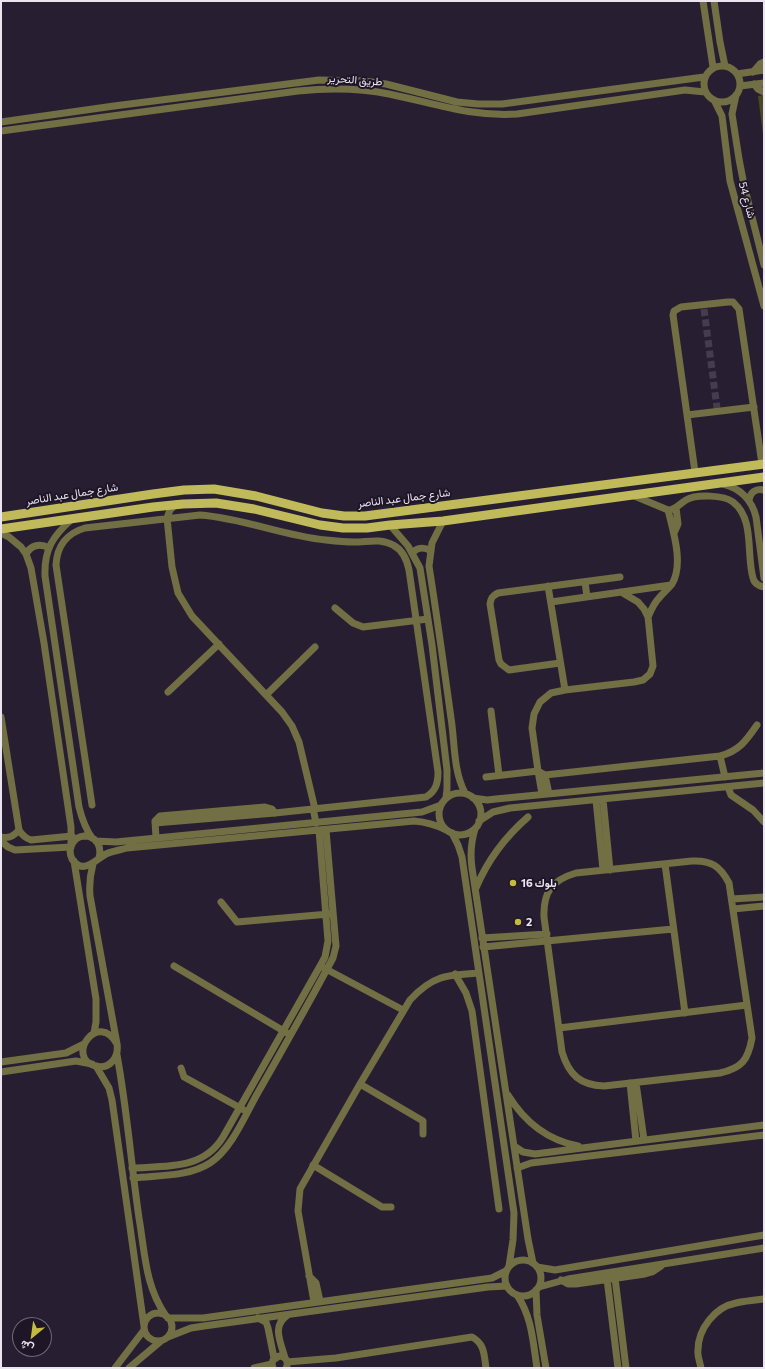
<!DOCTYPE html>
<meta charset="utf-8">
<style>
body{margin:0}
#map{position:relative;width:765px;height:1369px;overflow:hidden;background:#271f31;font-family:Commissioner,Vazirmatn,sans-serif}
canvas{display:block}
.frame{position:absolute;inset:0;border:2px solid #eae5f1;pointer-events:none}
.north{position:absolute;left:12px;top:1317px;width:40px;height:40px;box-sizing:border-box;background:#1e1627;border:1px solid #706978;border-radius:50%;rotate:209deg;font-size:11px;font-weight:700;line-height:16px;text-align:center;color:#eae5f1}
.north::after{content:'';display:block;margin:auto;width:14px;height:18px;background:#c4bc3d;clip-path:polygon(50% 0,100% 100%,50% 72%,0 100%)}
</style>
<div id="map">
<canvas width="765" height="1369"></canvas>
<div class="frame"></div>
<div class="north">ش</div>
</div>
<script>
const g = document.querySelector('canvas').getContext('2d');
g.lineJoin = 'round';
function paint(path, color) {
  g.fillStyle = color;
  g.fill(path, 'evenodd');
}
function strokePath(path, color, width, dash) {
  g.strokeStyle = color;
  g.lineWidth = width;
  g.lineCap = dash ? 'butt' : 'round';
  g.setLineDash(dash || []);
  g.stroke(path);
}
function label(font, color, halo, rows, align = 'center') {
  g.font = font + ' Commissioner,Vazirmatn,sans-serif';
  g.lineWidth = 4;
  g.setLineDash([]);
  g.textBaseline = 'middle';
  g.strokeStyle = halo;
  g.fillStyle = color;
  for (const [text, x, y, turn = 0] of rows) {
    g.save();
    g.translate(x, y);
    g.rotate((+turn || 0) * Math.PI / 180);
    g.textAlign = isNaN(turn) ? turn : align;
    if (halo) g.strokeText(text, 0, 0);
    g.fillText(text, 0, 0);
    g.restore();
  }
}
paint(new Path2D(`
 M 764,95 L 764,142 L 758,96 Z`), '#4a4821');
strokePath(new Path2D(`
 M 704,309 L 717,408`), '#443d4e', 7, [7, 3.5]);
strokePath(new Path2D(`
 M 703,1 L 713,67
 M 714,1 L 720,42 L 725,66
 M704 84a18 18 0 1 1 36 0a18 18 0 1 1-36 0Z
 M 753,72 L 760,64 L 764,62
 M 737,74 L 764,70
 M 754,84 L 758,89 L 764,92
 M 740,86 L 764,83
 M 736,95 L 732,114 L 739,159 L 744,185 L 764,265
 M 714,100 L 722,116 L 730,181 L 764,306
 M 1,122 L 114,106 L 319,80 L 364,81 L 386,84 L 457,102 L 478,104 L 502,104 L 704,77
 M 1,131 L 298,91 C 328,88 359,88 389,94 C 434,103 469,117 517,114 L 685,90 L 705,92
 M 687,415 L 754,407
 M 695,472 L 673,315 L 674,311 L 681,307 L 728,302 L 733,302 L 739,309 L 762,464
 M 723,484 C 740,488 752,500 756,517 L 764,578
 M 632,495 L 668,510 C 676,510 679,504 686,500 C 696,494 724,495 733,502 C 755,519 746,554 753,578 C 754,583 759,586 764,587
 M 749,501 C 750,492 756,488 764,490
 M 176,504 L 170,510 L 167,518 L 172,567 L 178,593 L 192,616 L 282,712 L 292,726 L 299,742 L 315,809 L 314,813 L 316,823
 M 72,519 C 53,536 44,549 45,576 L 79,807 C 82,819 85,828 92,838
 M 443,521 L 432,543 L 429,566 C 437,617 444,667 451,718 C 455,743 453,770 465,793
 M 390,525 L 408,546 L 420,568 L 432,645 L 447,770 L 447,789 L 446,798
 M 1,533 L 9,537 L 21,547 L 26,554 L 31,568 L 44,643 L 71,827 L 71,845
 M 674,533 L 678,524 L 676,508
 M 413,552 C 419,547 424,547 431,551
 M 26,554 C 31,545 40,543 49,548
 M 585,582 L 587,597
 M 548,586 L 565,690
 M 621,592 L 638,602 L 644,609 L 648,617 L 653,666 L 650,674 L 643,680 L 634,682 L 565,690 L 551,693 L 540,702 L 534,714 L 532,728 L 538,771 L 545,775 L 720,756 C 739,751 746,741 757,725
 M 551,602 L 671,585
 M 335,608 L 353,623 L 363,627 L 428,619
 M 648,617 C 651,610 654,603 659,598 C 663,593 668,589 672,584 C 684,564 673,531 668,510
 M 560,663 L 509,670 L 501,664 L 499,660 L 490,604 C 491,598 492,596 498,593 L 620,577
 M 168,692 L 219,644
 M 266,695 L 315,647
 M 491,711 L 499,775
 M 1,717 L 19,830 C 22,835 25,838 31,840 L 72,836
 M 720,756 L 725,777
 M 545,775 L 549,794
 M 486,777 L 538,771 L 542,794
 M 728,787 L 731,795 L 753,810 L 764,822
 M439 814a21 21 0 1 1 42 0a21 21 0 1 1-42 0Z
 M 473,798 L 487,800 L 496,799 L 764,773
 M 603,799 L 610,870
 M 596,800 L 603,870
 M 92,805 L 56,565 C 57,546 67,533 85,528 L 200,515 C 243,518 283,536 326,540 C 335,541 345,542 354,542 C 368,542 380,538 393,545 C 403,550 407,560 409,570 L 438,772 C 438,783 436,791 426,797 L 275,813 L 155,823
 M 479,821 L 493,812 L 510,808 L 764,783
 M 475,829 C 471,842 470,854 472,868 L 528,1239 L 533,1263
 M 452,833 L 458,845 L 462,857 L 514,1213 L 513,1240 L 509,1266
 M 1,837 C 9,839 14,836 19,830
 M 156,838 L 155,821 L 160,816 L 265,807 L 272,809 L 275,813
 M 1,841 L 8,847 L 15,850 L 71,847
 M 96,841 L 116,842 L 412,813 L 422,812 L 441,805
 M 99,858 C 102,847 97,836 84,836 C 73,837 67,849 72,859 C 83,876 96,859 106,854 C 113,851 120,850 127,848 L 414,821 C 426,822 435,824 446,830
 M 74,861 L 96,999 L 96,1022 L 94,1033
 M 692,861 C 711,860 720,866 729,883 L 752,1038 C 748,1060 742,1068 720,1073 L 604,1086 C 580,1085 569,1075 562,1052 L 544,917 C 543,892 552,880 576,873 Z
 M 93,864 C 90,875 89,884 90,896 L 117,1044 C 119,1057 110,1070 95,1066 C 65,1057 98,1010 117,1044
 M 665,864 L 685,1013
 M 476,888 C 488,859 505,837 528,817
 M 732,899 L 764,897
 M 221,902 L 237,922 L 329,914
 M 733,909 L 764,906
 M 482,938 L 547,934
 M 483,947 L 673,929
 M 174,966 L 287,1033
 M 324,968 L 403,1010
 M 455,974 L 466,993 L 472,1011 L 499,1209
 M 559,1028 L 747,1005
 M 117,1055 C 127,1109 131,1163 139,1218 C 145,1253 145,1286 166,1316
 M 1,1062 L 66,1053 L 84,1044
 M 96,1066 L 109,1088 L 112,1100 L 144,1326
 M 181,1068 L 184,1077 L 244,1110
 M 1,1072 L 69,1062 L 76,1061 L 92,1064
 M 630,1083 L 636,1141
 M 636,1083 L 644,1140
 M 360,1084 L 423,1121 L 423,1134
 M 508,1095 C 524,1121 547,1140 578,1146
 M 514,1146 L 523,1152 L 535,1154 L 764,1125
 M 313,1165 L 382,1207 L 391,1207
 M 132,1168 C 166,1166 203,1170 223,1137 L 320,966 L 325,957 L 328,941 L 319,830
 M 517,1168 L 531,1163 L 764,1135
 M 133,1178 C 159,1175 188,1177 210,1163 C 231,1149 244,1118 256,1096 C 280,1054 304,1012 327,969 L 333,958 L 336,946 L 326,830
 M505 1278a18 18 0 1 1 36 0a18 18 0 1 1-36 0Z
 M 537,1267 L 555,1270 L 764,1235
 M 309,1276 L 316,1283 L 320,1301
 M 615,1278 L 626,1368
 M 607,1279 L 618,1368
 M 561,1280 L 568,1284 L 576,1284 L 645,1274 L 652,1272 L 661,1266
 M 539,1287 L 568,1279 L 764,1248
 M 536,1290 L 537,1315 L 546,1368
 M 517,1295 C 532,1317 533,1342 537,1368
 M 314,1302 L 298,1211 L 300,1189 L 360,1084 L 410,1000 C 433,975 447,975 479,973
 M144 1327a14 14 0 1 1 28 0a14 14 0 1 1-28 0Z
 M 168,1318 L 203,1318 L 492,1278 L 506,1271
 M 258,1318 L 266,1322 L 268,1328 L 274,1358
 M 168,1337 L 191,1328 L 204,1326 L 488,1287 L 507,1286
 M 285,1358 C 281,1343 271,1325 288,1315
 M 287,1362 L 336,1358 L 472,1337 C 485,1344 484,1355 486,1368
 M 115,1368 L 144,1330
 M 129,1368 L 161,1341
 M 254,1368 L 272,1364
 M 273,1368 L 272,1364 L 273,1360 L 279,1356 C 286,1356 289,1362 286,1368
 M 701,1368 C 700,1362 697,1355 698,1350 C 698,1329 715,1307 736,1303 C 745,1301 755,1300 764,1299`), '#716f43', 7);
strokePath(new Path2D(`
 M 1,517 L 153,494 L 184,490 L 214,489 L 256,496 L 322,513 L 344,516 L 365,516 L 764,464
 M 1,529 L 153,507 L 183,504 L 216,503 L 254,509 L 320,525 L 343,528 L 367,528 L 390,525 L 443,521 L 764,477`), '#c0ba5b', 9);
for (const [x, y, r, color] of [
 [513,883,4,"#c4bc3d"],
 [518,922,4,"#c4bc3d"]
]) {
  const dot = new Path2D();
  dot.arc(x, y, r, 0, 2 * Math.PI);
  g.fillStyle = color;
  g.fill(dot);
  strokePath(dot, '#1e1627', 1.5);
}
label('11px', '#eae5f1', '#1e1627', [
 ["طريق التحرير",355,80,4],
 ["شارع 54",747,200,75],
 ["شارع جمال عبد الناصر",72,494,-9],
 ["شارع جمال عبد الناصر",404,498,-7]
]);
label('bold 11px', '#eae5f1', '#1e1627', [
 ["بلوك 16",521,883],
 ["2",526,922]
], 'left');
</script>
